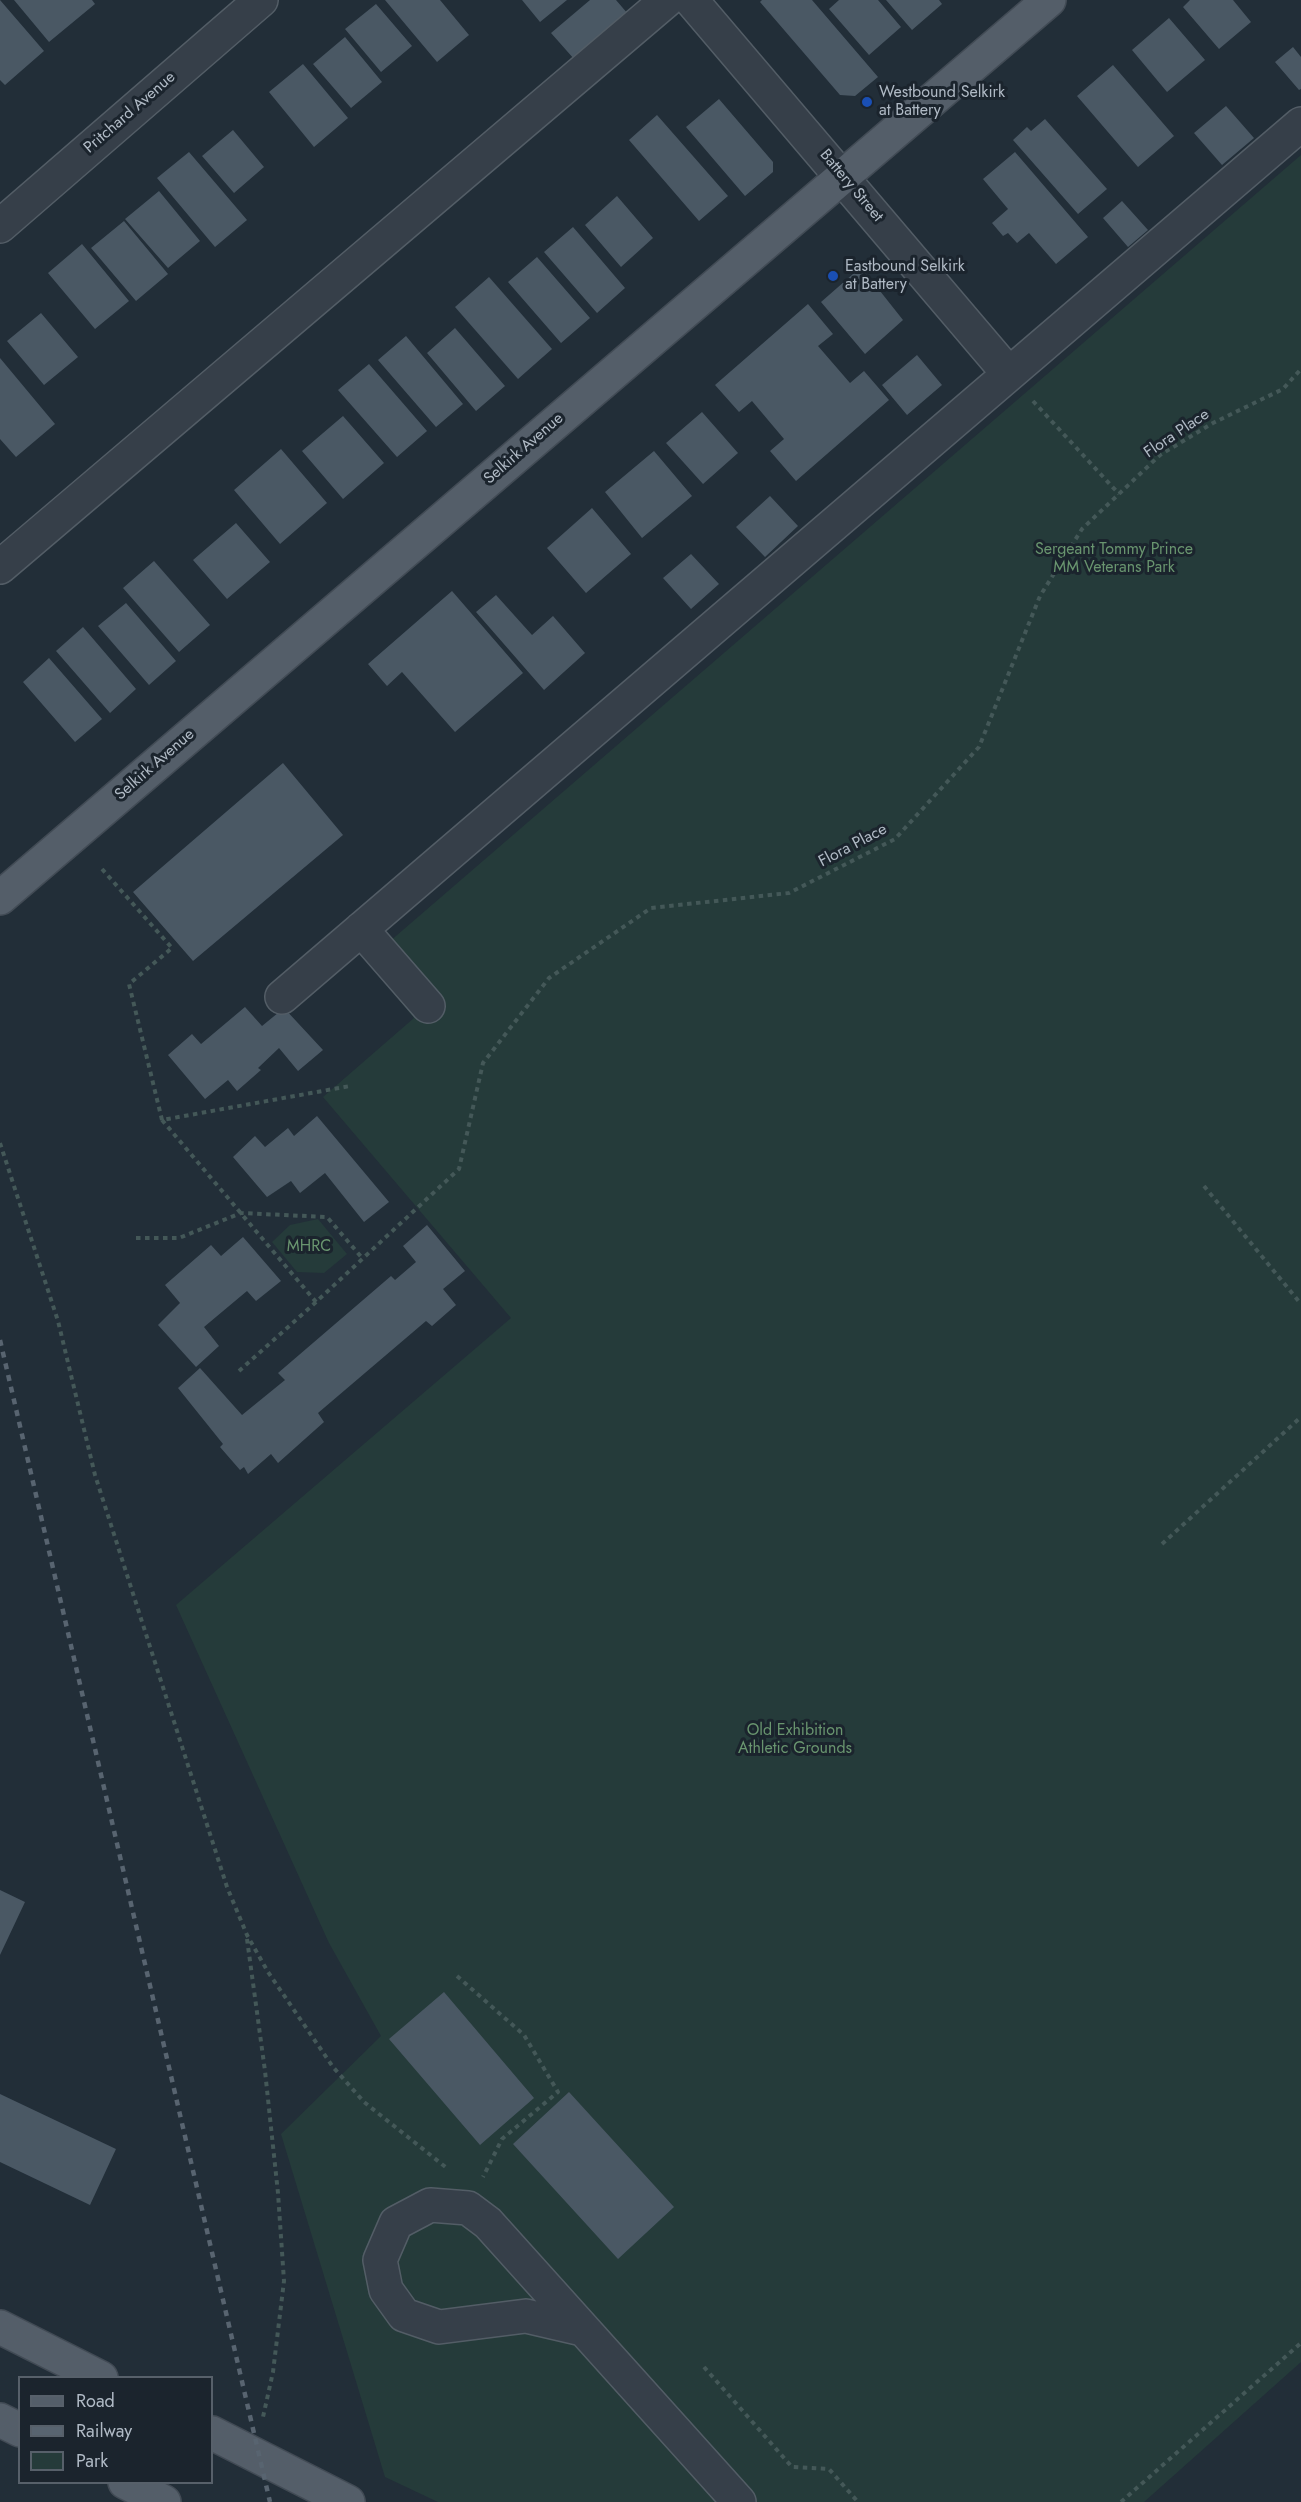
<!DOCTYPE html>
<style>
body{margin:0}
#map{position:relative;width:1301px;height:2502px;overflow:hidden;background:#222e38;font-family:Jost,sans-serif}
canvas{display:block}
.legend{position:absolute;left:18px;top:2376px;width:195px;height:108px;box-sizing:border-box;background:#1b242d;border:2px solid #57606a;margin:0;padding:8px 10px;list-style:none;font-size:18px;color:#b0bac5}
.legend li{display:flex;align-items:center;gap:12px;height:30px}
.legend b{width:30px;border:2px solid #57606a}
</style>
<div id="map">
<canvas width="1301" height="2502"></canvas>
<ul class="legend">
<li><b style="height:8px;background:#545e69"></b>Road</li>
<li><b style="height:8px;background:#586470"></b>Railway</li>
<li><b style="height:16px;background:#253b3a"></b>Park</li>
</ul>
</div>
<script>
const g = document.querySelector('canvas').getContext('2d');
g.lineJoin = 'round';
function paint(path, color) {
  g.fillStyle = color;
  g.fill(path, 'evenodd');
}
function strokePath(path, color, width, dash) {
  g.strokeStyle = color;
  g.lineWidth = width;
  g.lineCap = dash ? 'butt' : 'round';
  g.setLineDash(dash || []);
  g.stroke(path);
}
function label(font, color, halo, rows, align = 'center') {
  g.font = font + ' Jost,sans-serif';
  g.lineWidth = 6;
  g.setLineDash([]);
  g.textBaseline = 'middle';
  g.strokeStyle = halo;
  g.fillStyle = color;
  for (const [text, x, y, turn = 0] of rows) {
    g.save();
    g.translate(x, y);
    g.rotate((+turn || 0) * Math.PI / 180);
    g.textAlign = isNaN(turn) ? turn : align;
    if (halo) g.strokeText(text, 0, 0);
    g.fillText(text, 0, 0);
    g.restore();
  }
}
paint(new Path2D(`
 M 1301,155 L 1301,2362 L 1144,2502 L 438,2502 L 385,2477 L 281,2134 L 381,2036 L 329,1943 L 176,1605 L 511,1318 L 323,1097 L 414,1018 L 367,961 Z
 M 318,1219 L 347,1254 L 324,1273 L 297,1272 L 272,1242 L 290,1225 Z`), '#253b3a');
paint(new Path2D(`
 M 0,0 L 44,51 L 5,85 L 0,80 Z
 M 14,0 L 92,0 L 95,4 L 49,42 Z
 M 385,0 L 440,0 L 469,35 L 437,62 Z
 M 522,0 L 567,0 L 540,22 Z
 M 590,0 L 616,0 L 628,14 L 574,59 L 551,33 Z
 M 762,0 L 812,0 L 878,77 L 855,96 L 840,95 L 760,2 Z
 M 839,0 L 878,0 L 901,27 L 869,55 L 829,9 Z
 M 886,0 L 939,0 L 942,4 L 912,30 Z
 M 1190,0 L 1233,0 L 1251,22 L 1219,49 L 1183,7 Z
 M 376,4 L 412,46 L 381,72 L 345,29 Z
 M 1169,18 L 1205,60 L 1167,92 L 1132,50 Z
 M 345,37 L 382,82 L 351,108 L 313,64 Z
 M 1293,47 L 1301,57 L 1301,89 L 1299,90 L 1275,62 Z
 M 303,64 L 348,118 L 314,147 L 269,92 Z
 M 1113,65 L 1174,136 L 1138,167 L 1077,96 Z
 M 719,99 L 773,162 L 773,172 L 745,196 L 686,127 Z
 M 1226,106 L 1254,138 L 1222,165 L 1194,133 Z
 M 657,115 L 728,196 L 699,221 L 629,140 Z
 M 1045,119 L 1107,189 L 1078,214 L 1013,140 L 1027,127 L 1031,131 Z
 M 233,130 L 264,167 L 234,193 L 202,156 Z
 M 189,152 L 247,220 L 215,247 L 157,178 Z
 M 1015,152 L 1088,237 L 1056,264 L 1029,233 L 1017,243 L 1008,233 L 1003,236 L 992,223 L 1008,209 L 983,179 Z
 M 159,191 L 200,241 L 168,268 L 125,219 Z
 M 617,196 L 653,238 L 621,267 L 585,225 Z
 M 1122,201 L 1148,230 L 1128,247 L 1103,218 Z
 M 124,221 L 168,274 L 136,301 L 91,248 Z
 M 573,227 L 625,288 L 597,313 L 544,252 Z
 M 82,244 L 129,301 L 95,329 L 48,273 Z
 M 537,257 L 590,318 L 561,343 L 508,282 Z
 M 861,267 L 903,320 L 865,354 L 821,302 Z
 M 489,277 L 552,349 L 518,379 L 455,307 Z
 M 808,304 L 833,334 L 818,346 L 850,383 L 864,371 L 889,400 L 796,481 L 770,451 L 784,439 L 752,401 L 739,412 L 715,385 Z
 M 41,313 L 78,357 L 44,385 L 7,341 Z
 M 455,328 L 505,386 L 476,411 L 427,353 Z
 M 406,336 L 463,404 L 436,427 L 378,360 Z
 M 917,355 L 942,385 L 907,415 L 882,385 Z
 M 0,358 L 55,424 L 16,457 L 0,439 Z
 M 369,364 L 427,431 L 397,457 L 338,390 Z
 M 702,412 L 738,453 L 703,484 L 666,443 Z
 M 343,416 L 384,463 L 343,499 L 302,451 Z
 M 281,449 L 327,503 L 280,544 L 234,490 Z
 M 654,451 L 692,496 L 642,538 L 605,492 Z
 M 770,496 L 798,526 L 765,557 L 736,527 Z
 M 592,508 L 631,554 L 586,593 L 547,548 Z
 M 236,523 L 270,562 L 227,599 L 193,560 Z
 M 691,554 L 719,584 L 691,609 L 663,578 Z
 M 154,561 L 210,625 L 179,652 L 123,588 Z
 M 452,591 L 523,673 L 455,732 L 402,672 L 387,686 L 368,664 Z
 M 496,595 L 532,635 L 553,616 L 585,653 L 544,690 L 476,612 Z
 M 126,603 L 176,661 L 149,685 L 98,626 Z
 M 83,627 L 136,689 L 110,713 L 56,651 Z
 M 49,658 L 102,719 L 75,742 L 23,682 Z
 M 283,763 L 343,835 L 193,961 L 133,892 Z
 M 245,1007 L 262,1026 L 284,1008 L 323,1050 L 298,1071 L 279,1048 L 258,1068 L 261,1070 L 237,1091 L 228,1080 L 205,1099 L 168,1055 L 192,1034 L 201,1044 Z
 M 317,1116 L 389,1202 L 364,1222 L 325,1173 L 300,1193 L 291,1181 L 267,1197 L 233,1157 L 255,1136 L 265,1147 L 288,1128 L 294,1136 Z
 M 427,1225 L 465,1271 L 443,1289 L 456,1305 L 432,1326 L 426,1321 L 318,1413 L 324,1422 L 278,1463 L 271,1454 L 248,1474 L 244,1467 L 240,1470 L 220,1447 L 223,1444 L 178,1388 L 200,1368 L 242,1415 L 285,1380 L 278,1373 L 391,1276 L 395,1280 L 416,1262 L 403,1246 Z
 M 243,1237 L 281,1281 L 256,1301 L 247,1291 L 204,1327 L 219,1346 L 196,1367 L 158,1325 L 180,1303 L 165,1285 L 211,1245 L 221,1256 Z
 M 0,1890 L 25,1902 L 0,1955 Z
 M 444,1992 L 534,2098 L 480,2145 L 389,2039 Z
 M 569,2092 L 674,2207 L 618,2259 L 513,2144 Z
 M 0,2094 L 116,2149 L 90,2205 L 0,2162 Z`), '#4a5864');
const minor = new Path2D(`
 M 691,0 L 1009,374
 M 0,226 L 261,0
 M 0,567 L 667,0
 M 361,929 L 428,1006
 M 282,997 L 1301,124
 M 582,2329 L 526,2316 L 439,2327 L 404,2315 L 386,2290 L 380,2260 L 396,2223 L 430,2205 L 468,2208 L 488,2223 L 739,2502`);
const major = new Path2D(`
 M 0,898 L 1049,0
 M 0,2327 L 101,2378
 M 0,2420 L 20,2430
 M 212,2433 L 348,2502
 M 125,2482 L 164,2502`);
strokePath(minor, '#535d66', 36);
strokePath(major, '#424b55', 36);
strokePath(new Path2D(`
 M 1033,401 L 1119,494
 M 102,869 L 172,948 L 129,984 L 162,1120 L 350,1086
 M 162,1120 L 316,1302 L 459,1169 L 483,1063 L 549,978 L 651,908 L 789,893 L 895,839 L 979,747 L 1040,596 L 1082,529 L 1160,455 L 1213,423 L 1283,389 L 1301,369
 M 0,1143 L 58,1321 L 95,1475 L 227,1887 L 247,1935 L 268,1972 L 333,2067 L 364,2102 L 448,2169
 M 1204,1186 L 1301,1304
 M 136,1238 L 179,1238 L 241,1213 L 327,1217 L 363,1259
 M 239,1371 L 316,1302
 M 1162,1544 L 1301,1417
 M 247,1939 L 265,2071 L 278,2193 L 284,2281 L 273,2372 L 263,2417
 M 457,1976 L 524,2035 L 558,2092 L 502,2139 L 483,2177
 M 704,2367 L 792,2467 L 829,2469 L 858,2502
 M 1121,2502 L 1301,2343`), '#445858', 4, [4.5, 4.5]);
strokePath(minor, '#363f49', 33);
strokePath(major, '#545e69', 33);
strokePath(new Path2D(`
 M 0,1340 L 270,2502`), '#586470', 4.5, [6, 6]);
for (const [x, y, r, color] of [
 [867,102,6,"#1a4fb4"],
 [833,276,6,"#1a4fb4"]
]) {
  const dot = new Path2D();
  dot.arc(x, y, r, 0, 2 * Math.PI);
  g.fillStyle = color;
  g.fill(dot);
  strokePath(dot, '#1b242d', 2);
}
label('16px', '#b0bac5', '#1b242d', [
 ["Westbound Selkirk",879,93],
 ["at Battery",879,111],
 ["Eastbound Selkirk",845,267],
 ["at Battery",845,285]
], 'left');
label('16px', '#b0bac5', '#1b242d', [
 ["Pritchard Avenue",130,113,-41],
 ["Battery Street",851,186,50],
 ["Flora Place",1177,434,-34],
 ["Selkirk Avenue",524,449,-41],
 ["Selkirk Avenue",155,765,-41],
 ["Flora Place",853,846,-28]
]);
label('16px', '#69956f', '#1b242d', [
 ["Sergeant Tommy Prince",1114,550],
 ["MM Veterans Park",1114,568],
 ["MHRC",309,1247],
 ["Old Exhibition",795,1731],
 ["Athletic Grounds",795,1749]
]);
</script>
